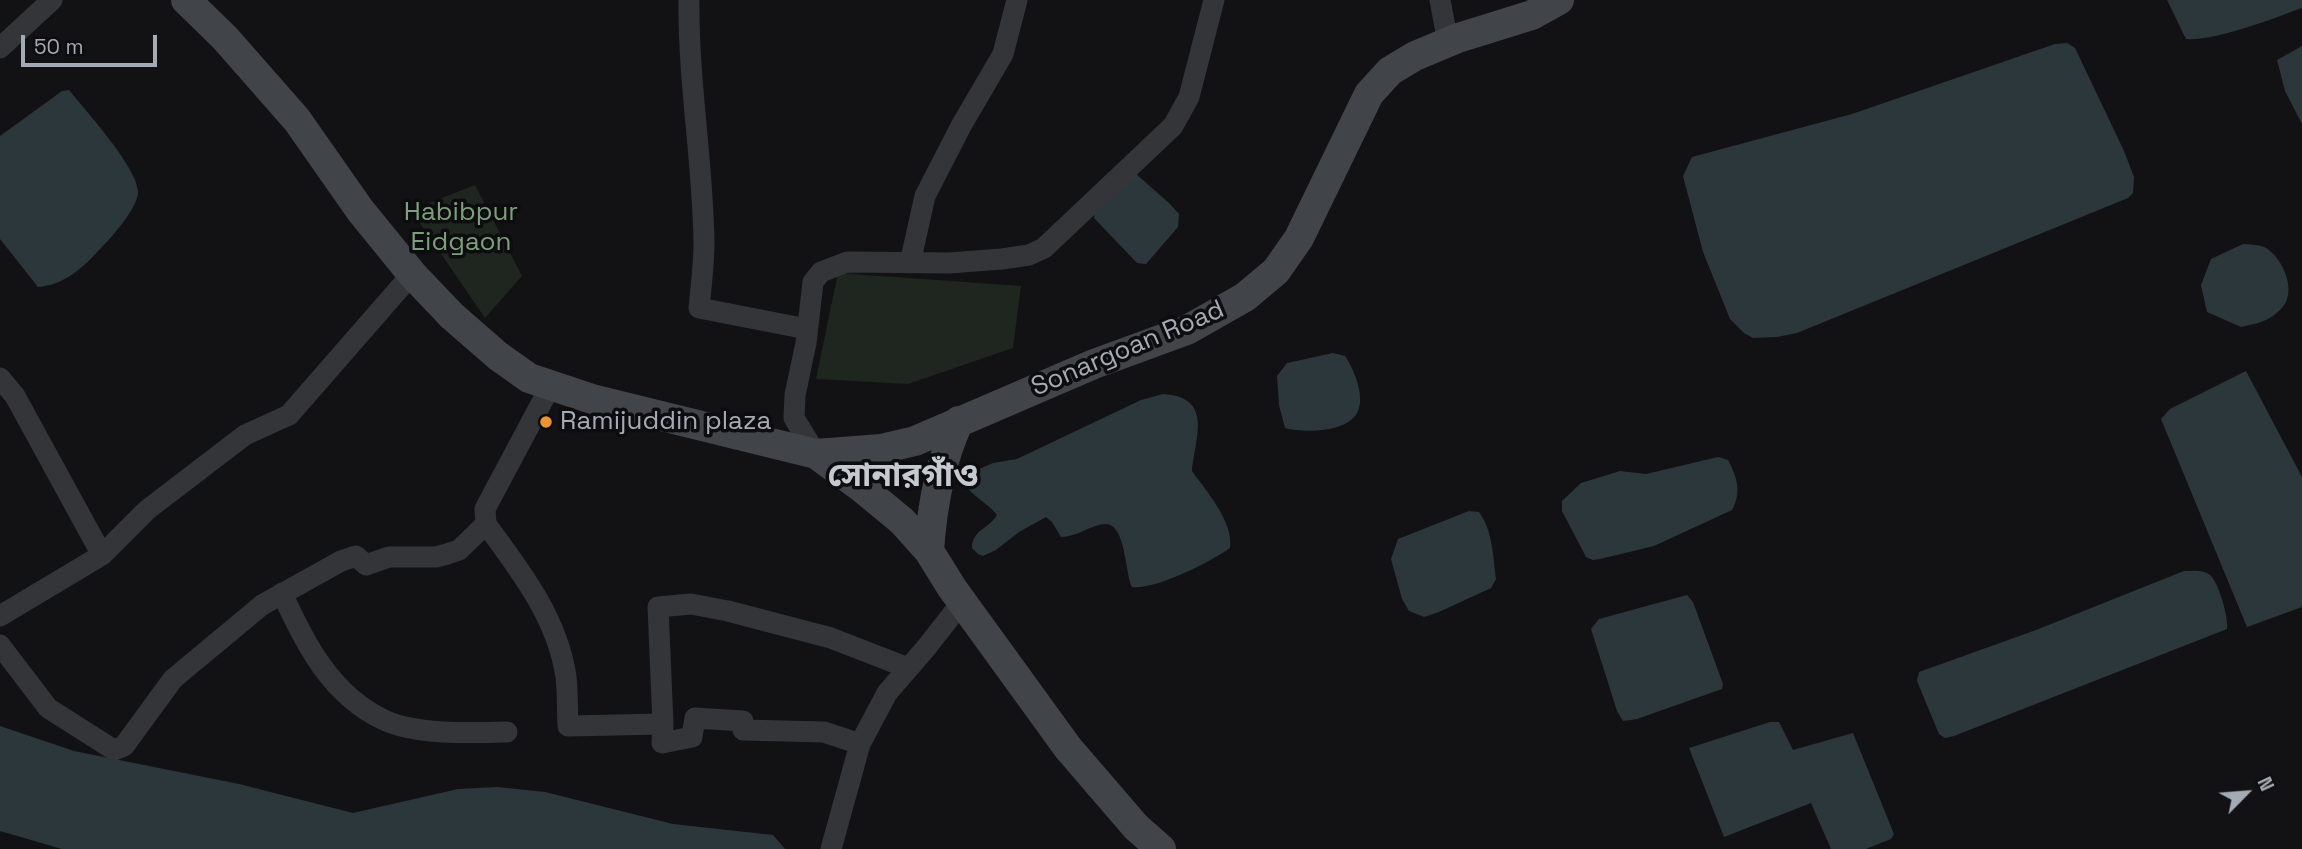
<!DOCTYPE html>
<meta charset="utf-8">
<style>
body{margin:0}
#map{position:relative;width:2302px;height:849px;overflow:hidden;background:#121214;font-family:"Space Grotesk",sans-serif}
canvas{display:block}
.north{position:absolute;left:2211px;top:758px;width:70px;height:70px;-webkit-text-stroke:5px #0d0d0f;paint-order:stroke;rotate:65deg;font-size:19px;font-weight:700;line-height:28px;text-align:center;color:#a4abb4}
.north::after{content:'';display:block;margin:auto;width:24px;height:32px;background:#a4abb4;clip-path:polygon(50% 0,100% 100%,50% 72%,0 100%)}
.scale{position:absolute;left:21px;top:35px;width:136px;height:32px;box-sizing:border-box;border:4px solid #a4abb4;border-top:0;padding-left:9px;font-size:21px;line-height:24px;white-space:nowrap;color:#a4abb4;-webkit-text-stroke:5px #0d0d0f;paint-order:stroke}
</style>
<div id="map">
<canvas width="2302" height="849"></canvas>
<div class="north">N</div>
<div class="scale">50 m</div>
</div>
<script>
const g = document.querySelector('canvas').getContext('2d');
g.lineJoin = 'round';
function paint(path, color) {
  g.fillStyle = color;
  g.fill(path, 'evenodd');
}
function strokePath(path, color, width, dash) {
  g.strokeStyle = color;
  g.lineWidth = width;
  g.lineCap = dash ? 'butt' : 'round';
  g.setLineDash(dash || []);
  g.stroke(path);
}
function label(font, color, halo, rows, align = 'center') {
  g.font = font + ' "Space Grotesk","Noto Sans Bengali",sans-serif';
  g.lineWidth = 7;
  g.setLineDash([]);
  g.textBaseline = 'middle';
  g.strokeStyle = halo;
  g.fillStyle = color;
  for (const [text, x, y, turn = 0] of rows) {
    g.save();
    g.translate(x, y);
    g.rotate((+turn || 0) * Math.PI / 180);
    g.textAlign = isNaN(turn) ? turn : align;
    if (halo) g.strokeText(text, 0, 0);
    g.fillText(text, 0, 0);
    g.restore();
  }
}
paint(new Path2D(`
 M 475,185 L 522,276 L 485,318 L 411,210 Z
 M 838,273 L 1021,286 L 1013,348 L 908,384 L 816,379 Z`), '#1e261f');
paint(new Path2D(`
 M 2167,0 L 2302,0 L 2302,8 C 2272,19 2216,41 2186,39 Z
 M 2067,43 L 2075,48 L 2124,151 L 2134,177 L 2133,193 L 2128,198 L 1797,333 L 1777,337 L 1753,338 L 1744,333 L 1730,319 L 1703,252 L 1683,176 L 1692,157 L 1852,114 L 2055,44 Z
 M 2302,46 L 2302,124 L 2285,91 L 2277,60 Z
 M 69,90 C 86,111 138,168 138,192 C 138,208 111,238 100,249 C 83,268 64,285 38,287 L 0,239 L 0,136 L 62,91 Z
 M 1135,173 L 1170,204 L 1179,214 L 1178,227 L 1146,264 L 1137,263 L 1094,218 L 1095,213 Z
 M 2243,244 C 2251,245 2263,244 2269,250 C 2285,263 2297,293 2281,309 C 2270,321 2256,324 2241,327 L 2207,312 L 2201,285 L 2211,259 Z
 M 1333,353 L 1345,356 C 1354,369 1366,398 1357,413 C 1346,433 1303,433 1285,428 L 1279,405 L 1277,376 L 1287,363 Z
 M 2246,371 L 2302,477 L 2302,607 L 2247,627 L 2161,419 L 2170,409 Z
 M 1163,394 C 1214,397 1195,438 1192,471 C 1206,491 1234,522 1230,548 C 1210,562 1156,590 1132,587 C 1125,573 1126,523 1105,524 C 1090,525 1077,537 1061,537 L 1052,522 L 1046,517 L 1019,532 L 996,550 L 983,556 L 978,554 L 972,548 C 972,530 989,529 997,515 C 988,503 966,492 962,480 L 965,475 L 993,463 L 1017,459 L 1141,400 Z
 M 1718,457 L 1728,460 C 1737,477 1742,492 1732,510 L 1654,546 L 1600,559 L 1593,560 L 1586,557 L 1562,511 L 1562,501 L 1581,483 L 1620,471 L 1646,474 Z
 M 1469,511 L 1479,512 C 1493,531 1493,557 1496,579 L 1491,588 L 1439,612 L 1424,617 L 1409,611 L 1402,599 L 1391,559 L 1398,539 Z
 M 2184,571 C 2193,571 2204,569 2211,576 C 2219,584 2229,619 2227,629 L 1954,736 L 1945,738 L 1939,734 L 1917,681 L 1919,672 L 2036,630 Z
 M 1687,595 L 1693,602 L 1723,684 L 1722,689 L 1637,719 L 1623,721 L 1617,711 L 1591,629 L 1599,619 Z
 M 1770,722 L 1779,722 L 1793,750 L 1853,733 L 1894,834 L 1891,839 L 1866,849 L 1831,849 L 1811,803 L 1724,837 L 1689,748 Z
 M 0,726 L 74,751 L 239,784 L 353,813 L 458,789 L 497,787 L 545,792 L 673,824 L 773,835 L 785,849 L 62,849 L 0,831 Z`), '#2c373c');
strokePath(new Path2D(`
 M 689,0 C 688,81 703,162 704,243 C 704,264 701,287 699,308 L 807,329
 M 1440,0 L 1448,42
 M 0,48 L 52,0
 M 910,263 L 925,196 L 961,126 L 1003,54 L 1017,0
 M 0,378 L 15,396 L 102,555
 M 816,454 L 794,418 L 795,395 L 806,343 L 813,282 L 821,272 L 847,262 L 949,263 L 1002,259 L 1029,255 L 1044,248 L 1173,126 L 1189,97 L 1214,0
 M 486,524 L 485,509 L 551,385
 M 282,593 C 305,644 331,695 384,720 C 416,735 472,733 507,732
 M 0,616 L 102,555 L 147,510 L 245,435 L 289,415 L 412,274
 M 0,645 L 48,708 L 114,750 L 124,746 L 173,679 L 262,605 L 341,561 L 356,556 L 366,565 L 389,557 L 436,557 L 447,554 L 459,550 L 486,524 C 520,570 558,619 566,677 C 568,693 567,710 568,726 L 663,724 L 662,743 L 692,737 L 695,718 L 743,721 L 743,730 L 824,732 L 860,744
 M 663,724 L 658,607 L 691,604 L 728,611 L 831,638 L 908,668
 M 831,849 L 860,744 L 887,693 L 926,648 L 962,602`), '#333539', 21);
strokePath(new Path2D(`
 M 186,0 L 225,38 L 297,120 L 360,210 L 412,274 L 452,316 L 498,356 L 529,378 L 592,399 L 816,454 L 881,449 L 915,441 L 1094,364 L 1187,330 L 1245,297 L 1276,271 L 1299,238 L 1369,94 L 1390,71 L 1415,56 L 1458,38 L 1532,15 L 1559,0
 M 816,454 L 862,488 L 902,521 L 929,551 L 952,588 L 1068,748 L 1136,827 L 1161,849
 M 929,551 C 932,507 940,461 959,421`), '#414448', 30);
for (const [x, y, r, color] of [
 [546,422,7,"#ed9331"]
]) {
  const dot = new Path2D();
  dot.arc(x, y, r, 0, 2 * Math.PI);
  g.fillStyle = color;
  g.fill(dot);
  strokePath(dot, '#0d0d0f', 2.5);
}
label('26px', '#7e9f7b', '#0d0d0f', [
 ["Habibpur",461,213],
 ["Eidgaon",461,243]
]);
label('26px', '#a4abb4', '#0d0d0f', [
 ["Sonargoan Road",1128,349,-23]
]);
label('26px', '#a4abb4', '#0d0d0f', [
 ["Ramijuddin plaza",560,422]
], 'left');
label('bold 33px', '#c5c9d0', '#0d0d0f', [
 ["সোনারগাঁও",903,477]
]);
</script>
